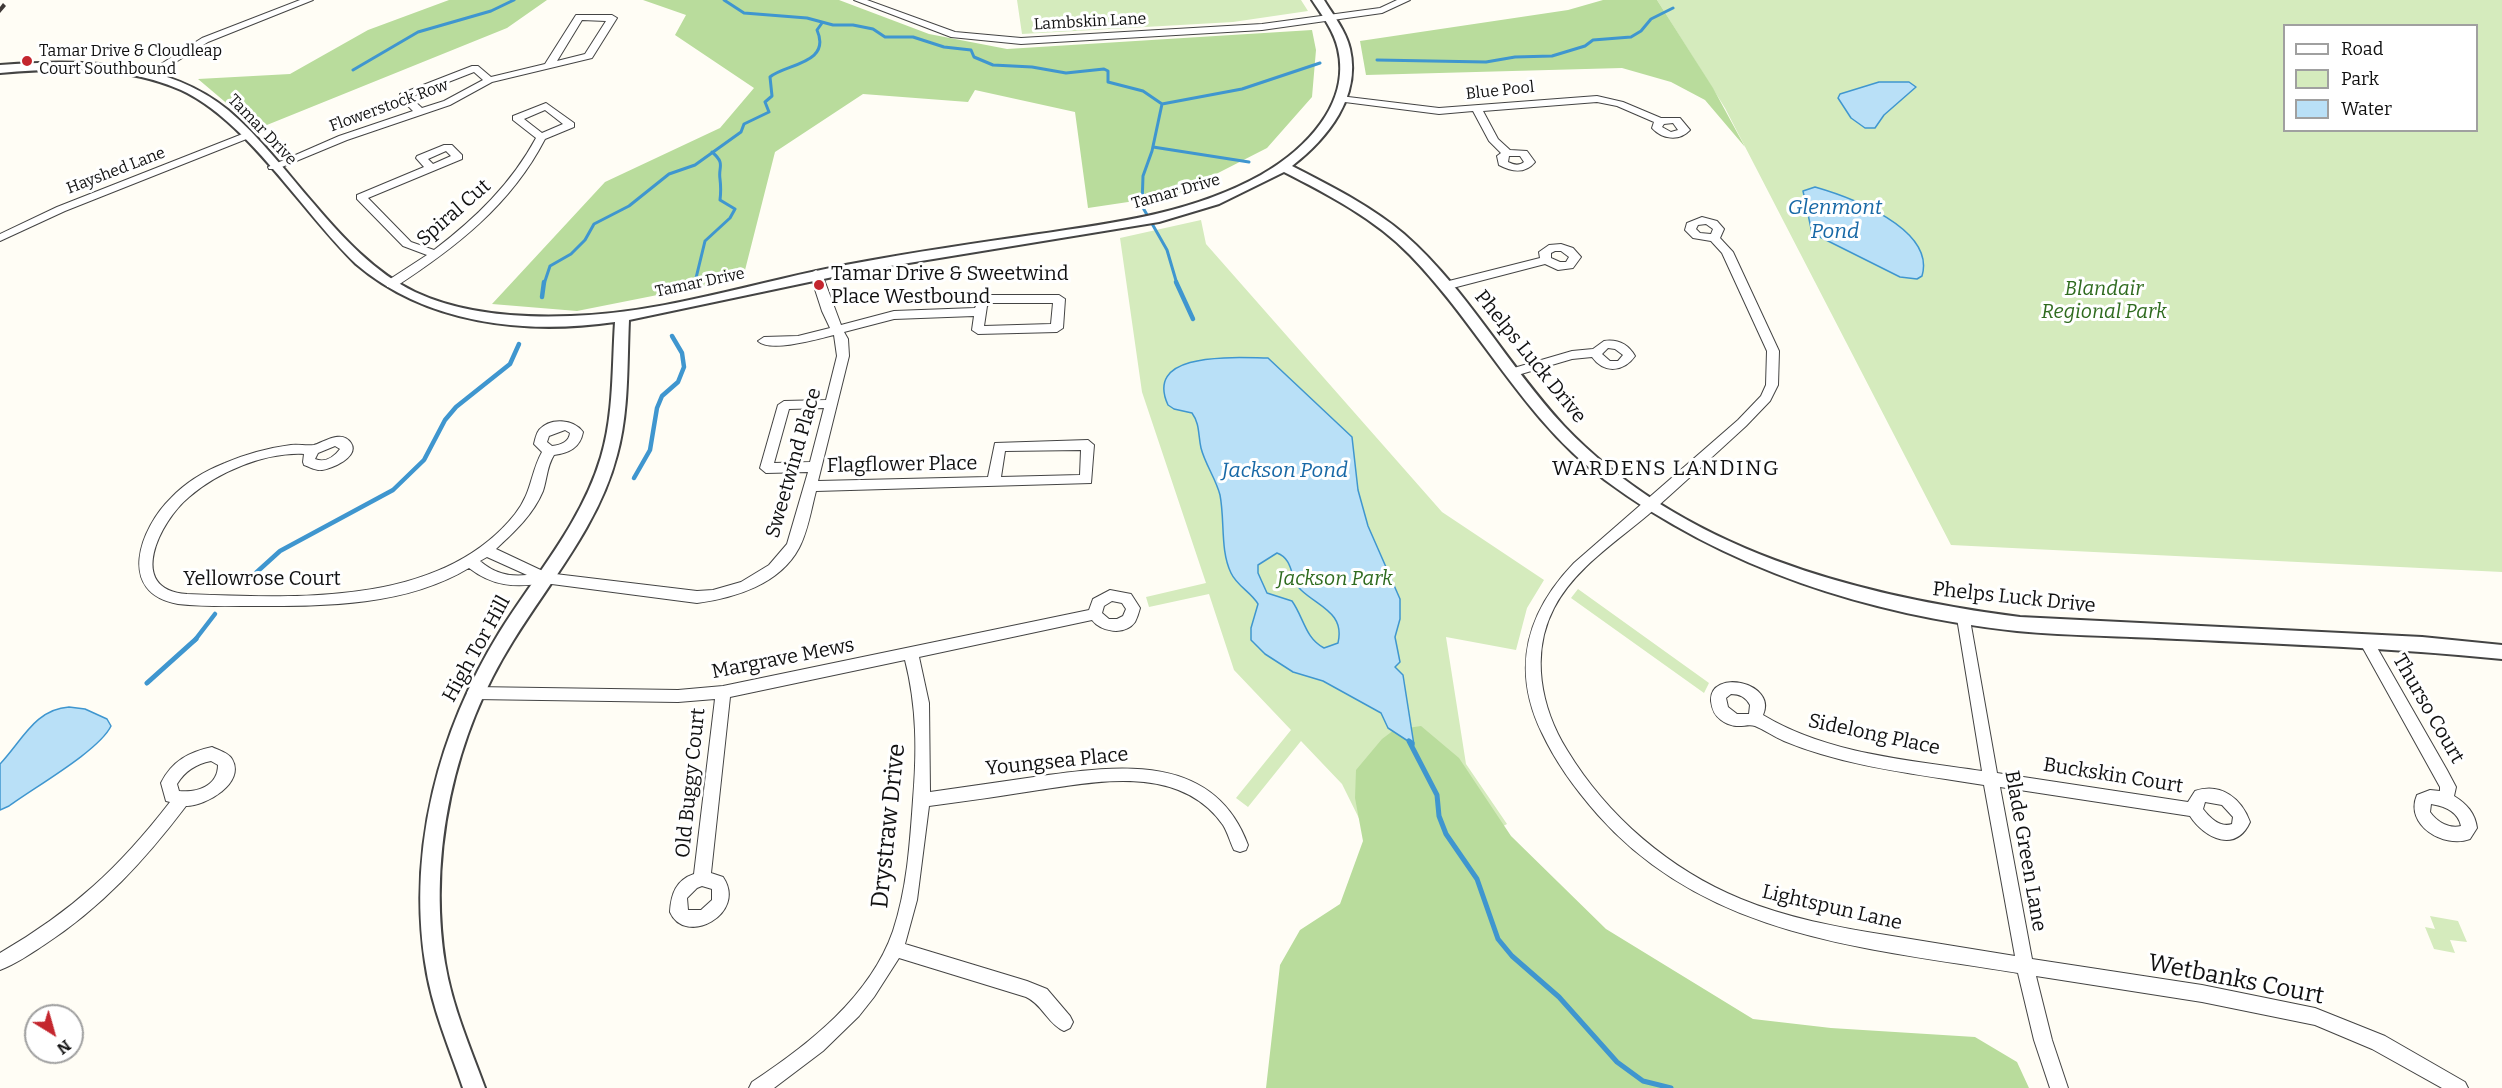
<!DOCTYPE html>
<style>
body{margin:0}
#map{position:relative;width:2502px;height:1088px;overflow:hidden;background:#fffdf5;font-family:Bitter,serif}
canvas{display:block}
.legend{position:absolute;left:2283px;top:24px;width:195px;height:108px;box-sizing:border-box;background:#fff;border:2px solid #a0a0a0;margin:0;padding:8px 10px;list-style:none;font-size:18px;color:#111}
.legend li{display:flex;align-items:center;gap:12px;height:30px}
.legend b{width:30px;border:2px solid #a0a0a0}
.north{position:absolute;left:24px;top:1004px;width:60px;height:60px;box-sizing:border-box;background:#fff;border:2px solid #a0a0a0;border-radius:50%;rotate:143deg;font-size:16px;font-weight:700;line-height:24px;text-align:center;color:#111}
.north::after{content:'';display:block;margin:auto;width:21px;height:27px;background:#c4262e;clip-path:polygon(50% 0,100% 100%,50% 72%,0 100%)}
</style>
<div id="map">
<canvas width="2502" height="1088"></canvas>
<ul class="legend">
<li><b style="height:8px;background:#fff"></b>Road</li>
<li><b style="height:16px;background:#d5ebbd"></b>Park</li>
<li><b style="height:16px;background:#b9e0f7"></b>Water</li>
</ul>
<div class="north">N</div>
</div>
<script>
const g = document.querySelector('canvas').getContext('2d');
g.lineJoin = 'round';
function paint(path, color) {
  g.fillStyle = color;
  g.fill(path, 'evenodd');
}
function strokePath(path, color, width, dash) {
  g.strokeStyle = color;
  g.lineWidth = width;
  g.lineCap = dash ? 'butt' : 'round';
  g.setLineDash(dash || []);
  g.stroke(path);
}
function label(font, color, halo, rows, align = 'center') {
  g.font = font + ' Bitter,serif';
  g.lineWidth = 6;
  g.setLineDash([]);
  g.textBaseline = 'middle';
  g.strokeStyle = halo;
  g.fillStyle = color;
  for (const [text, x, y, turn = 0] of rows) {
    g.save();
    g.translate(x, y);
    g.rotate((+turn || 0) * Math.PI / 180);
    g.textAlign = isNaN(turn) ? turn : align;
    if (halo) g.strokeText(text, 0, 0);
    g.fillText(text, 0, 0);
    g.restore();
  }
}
paint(new Path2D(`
 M 1017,0 L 1301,0 L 1308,11 L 1233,22 L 1022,34 Z
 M 1657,0 L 2502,0 L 2502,572 L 1951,545 L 1725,108 ZM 2284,26 L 2476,26 L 2476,130 L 2284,130 Z
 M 1201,220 L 1206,244 L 1442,512 L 1544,580 L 1527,608 L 1516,650 L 1446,637 L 1466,764 L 1507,824 L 1392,885 L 1342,784 L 1301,741 L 1248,807 L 1236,798 L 1291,730 L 1234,670 L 1209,594 L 1149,607 L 1146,597 L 1206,583 L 1142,392 L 1120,238 Z
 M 1578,589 L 1709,683 L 1704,693 L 1571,598 Z
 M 2430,916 L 2458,921 L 2467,942 L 2450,940 L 2455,953 L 2434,949 L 2425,927 L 2435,929 Z`), '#d5ebbd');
paint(new Path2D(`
 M 449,0 L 547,0 L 507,28 L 257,129 L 198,79 L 290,74 L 368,30 Z
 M 643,0 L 839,0 L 929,34 L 1007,49 L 1312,30 L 1316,50 L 1312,97 L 1267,148 L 1175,195 L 1088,208 L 1075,112 L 975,90 L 968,102 L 863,94 L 775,152 L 743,278 L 577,311 L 492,304 L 605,182 L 720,128 L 754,88 L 675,35 L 686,15 Z
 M 1603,0 L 1657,0 L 1713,88 L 1745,147 L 1705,100 L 1671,82 L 1622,68 L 1366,75 L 1360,41 L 1568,10 Z
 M 1421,726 L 1459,758 L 1511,836 L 1606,929 L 1753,1019 L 1831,1028 L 1975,1037 L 2017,1062 L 2029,1088 L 1266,1088 L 1280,965 L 1300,930 L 1340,904 L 1363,841 L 1355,798 L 1356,770 L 1382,739 L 1394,730 Z`), '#b9dc9c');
const water = new Path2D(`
 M 1879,82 L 1909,82 L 1916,87 L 1884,115 L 1875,128 L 1865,128 L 1851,118 L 1838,98 L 1840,94 Z
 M 1815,187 C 1850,197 1936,229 1922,276 L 1917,279 L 1900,277 L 1812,233 L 1803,191 Z
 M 1268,358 L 1352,437 L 1358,490 L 1368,526 L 1400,599 L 1400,619 L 1395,637 L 1400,662 L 1395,667 L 1403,675 L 1414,745 L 1388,728 L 1381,713 L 1323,681 L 1293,672 L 1265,654 L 1251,640 L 1251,628 L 1258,604 C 1251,592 1237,586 1231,573 C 1220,550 1225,521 1220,495 C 1216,479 1205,464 1201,448 C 1198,435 1200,424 1192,413 L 1174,409 L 1168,405 C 1143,350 1237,358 1268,358 ZM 1277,553 C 1295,560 1289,579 1301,590 C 1319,607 1345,613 1338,643 L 1324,648 C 1305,638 1304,618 1292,601 L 1267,593 L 1258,573 L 1258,565 Z
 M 69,707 L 85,709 L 107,719 L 111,726 C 99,751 33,788 9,806 L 0,810 L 0,764 C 22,741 35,709 69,707 Z`);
paint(water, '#b9e0f7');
strokePath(water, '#3f96cf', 1.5);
strokePath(new Path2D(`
 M 724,0 L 744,13 L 807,18 L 833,25 L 853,25 L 873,29 L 885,37 L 913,37 L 944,47 L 971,50 L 974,57 L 993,65 L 1032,67 L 1066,73 L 1104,69 L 1108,71 L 1108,82 L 1143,91 L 1162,104 L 1152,151 L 1143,176 L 1142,206 L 1167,250 L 1177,284
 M 1377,60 L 1486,62 L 1515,57 L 1552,56 L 1585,46 L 1593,40 L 1631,37 L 1641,31 L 1651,19 L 1673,8
 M 353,70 L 418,32 L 491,11 L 514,0
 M 1162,104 L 1242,89 L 1320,63
 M 1153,147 L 1249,162
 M 696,278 L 705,241 L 730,218 L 735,209 L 720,200 C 721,192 721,187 720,179 C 718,166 726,164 712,152
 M 544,284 L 550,266 L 571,254 L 585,240 L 594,224 L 629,206 L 669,174 L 695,165 L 741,132 L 744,124 L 769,112 L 765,102 L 772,96 L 770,77 C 785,64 832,64 817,30 L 822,23`), '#3f96cf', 3);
strokePath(new Path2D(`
 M 1176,282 L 1193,319
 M 542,297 L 544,282
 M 634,478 L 650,450 L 657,408 L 662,396 L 678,382 L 684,367 L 682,353 L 672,336
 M 248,580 L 280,551 L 393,490 L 424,460 L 445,420 L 456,407 L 510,364 L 519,344
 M 195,640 L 215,614`), '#3f96cf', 4.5);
strokePath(new Path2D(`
 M 147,683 L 196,639
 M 1412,743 L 1409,741 L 1437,795 L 1439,816 L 1446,834 L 1477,879 L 1498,939 L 1512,956 L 1559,997 L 1617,1062 L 1643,1081 L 1671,1088`), '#3f96cf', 5);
const minor = new Path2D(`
 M 300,0 L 313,0 L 208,42 L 150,78 L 142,76 L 202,38 Z
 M 854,0 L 867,0 L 955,32 L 1021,38 L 1262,24 L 1380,8 L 1397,0 L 1410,0 L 1382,13 L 1262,30 L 1021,44 L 951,37 Z
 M 576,15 L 612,15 L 617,18 L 592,58 L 492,82 L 450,105 L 347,140 L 277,169 L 269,169 L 268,167 L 339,136 L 413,111 L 400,98 L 400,94 L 472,66 L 478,66 L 491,77 L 545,64 ZM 582,20 L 606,21 L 585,54 L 557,61 ZM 474,72 L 483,80 L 444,101 L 422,108 L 410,97 Z
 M 1340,96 L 1439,108 L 1597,96 L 1623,102 L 1661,118 L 1680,118 L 1690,130 C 1679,142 1662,139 1652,128 L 1654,122 L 1617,106 L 1597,102 L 1483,111 L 1498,139 L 1510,150 L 1527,151 L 1535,162 C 1525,174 1512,172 1499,165 L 1497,156 L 1501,153 L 1489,141 L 1473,111 L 1439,114 L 1337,101 L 1337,97 ZM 1673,123 L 1678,130 L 1671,132 L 1662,127 L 1664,124 ZM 1509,156 L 1520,156 L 1524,162 C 1519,166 1514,165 1508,162 Z
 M 546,103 L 574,123 L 574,127 L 545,139 C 511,205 455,248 395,287 L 387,287 L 387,281 L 427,255 L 403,246 L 357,199 L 357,195 L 424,167 L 416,158 L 417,156 L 444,145 L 452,145 L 462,155 L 462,159 L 368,198 L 411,242 L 434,250 C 476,218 511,184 536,138 L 513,120 L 513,116 ZM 545,110 L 563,124 L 542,133 L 524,119 ZM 446,151 L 451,156 L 433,164 L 428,159 Z
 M 245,133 L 249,134 L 249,138 L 65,211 L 0,241 L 0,234 L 57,207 Z
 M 1702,217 L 1717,221 L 1724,229 L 1720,238 L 1733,252 L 1779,351 L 1778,385 L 1770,401 L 1746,426 C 1714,455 1682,485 1649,514 C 1616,542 1574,569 1554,608 C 1530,654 1541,708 1567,750 C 1607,816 1670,870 1741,899 C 1787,918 1837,927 1886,935 C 1929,942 1972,949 2015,956 L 1984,785 C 1916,774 1847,767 1784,741 C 1774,737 1765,730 1755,726 C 1746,723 1736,731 1721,720 C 1714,715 1712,709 1711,701 C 1709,668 1778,682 1763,715 C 1828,754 1908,760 1982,771 L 1957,618 L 1959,614 L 1969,614 L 1997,773 L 2188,802 L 2195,791 C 2221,782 2242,799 2250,822 C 2236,853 2205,839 2190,816 L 2000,787 L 2032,959 L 2202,985 L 2315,1008 L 2385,1036 L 2465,1082 L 2468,1088 L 2442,1088 L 2372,1049 L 2315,1025 L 2202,1002 L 2036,976 L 2052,1040 L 2068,1088 L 2050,1088 L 2034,1040 L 2018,973 C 1866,948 1707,938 1598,815 C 1576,790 1556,763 1542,733 C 1511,669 1526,613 1574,563 L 1738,420 L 1761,396 L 1766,385 L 1767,351 L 1722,253 L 1711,241 L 1693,238 L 1685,230 L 1687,223 ZM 1706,224 L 1713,229 L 1711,234 L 1700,233 L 1696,229 L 1698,225 ZM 1731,694 C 1739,694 1746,697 1750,705 L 1749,714 L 1737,714 L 1728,707 L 1726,698 ZM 2205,802 L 2222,805 L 2233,817 L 2232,824 C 2220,828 2210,818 2203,809 Z
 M 1561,244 L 1573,248 L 1581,257 L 1573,268 L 1558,270 L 1545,264 L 1445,290 L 1439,286 L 1441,283 L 1540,258 L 1539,252 L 1549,245 ZM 1555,251 L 1561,251 L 1569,257 L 1566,262 L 1560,262 L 1551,258 L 1551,253 Z
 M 816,270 L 822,274 L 841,325 L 894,311 L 975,308 L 978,301 L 989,295 L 1059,295 L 1065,299 L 1063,328 L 1057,332 L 978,334 L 972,330 L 974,316 L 894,319 L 844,332 L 848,339 L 849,356 L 818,481 L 988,477 L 995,443 L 1088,440 L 1094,445 L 1091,483 L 816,491 C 811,510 808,531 799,548 C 780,584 735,598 697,603 L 544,583 C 515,588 492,586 469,568 C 406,606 327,606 256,606 C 230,606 204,607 178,604 C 116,593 140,528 171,498 C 186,482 205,471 225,463 C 246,454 268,448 291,445 C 298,444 306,446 314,445 C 324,442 342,429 351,443 C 360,457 331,469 322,470 C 316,471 310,467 304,465 L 303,462 L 304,454 C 265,452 218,472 189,497 C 160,521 125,590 187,594 C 295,598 441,607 515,514 C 532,493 530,474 542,452 L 534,444 C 535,440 536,434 539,430 C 550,417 574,419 583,432 C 580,448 569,453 554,455 C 547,466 547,479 543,491 C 533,515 514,532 496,549 L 547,573 L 697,591 L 713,590 L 741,582 L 769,565 L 787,544 L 808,472 L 766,473 L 760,468 L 778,405 L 784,401 L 826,400 L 837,356 L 834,335 C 818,339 770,353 758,341 L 764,337 L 798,336 L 830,328 L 822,311 L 810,274 ZM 992,303 L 1053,303 L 1051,324 L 984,326 L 987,306 ZM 824,408 L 810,462 L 774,463 L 789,409 ZM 565,430 L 570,433 C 569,442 561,445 552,446 L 547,442 L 549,436 ZM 335,446 L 340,449 C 334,457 325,463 315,459 L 318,453 ZM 1081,450 L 1080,475 L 1001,477 L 1005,451 ZM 487,557 L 527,575 C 508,577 494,573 480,561 Z
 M 1604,341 C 1618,339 1628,344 1635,356 C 1624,372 1604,374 1592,357 L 1572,359 L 1511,377 L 1505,373 L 1507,370 L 1572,351 L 1593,349 ZM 1608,348 L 1615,349 L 1623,355 L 1618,361 L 1610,361 L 1602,354 Z
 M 1110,590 L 1131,594 L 1140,608 C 1139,612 1137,618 1135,622 C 1125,636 1101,632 1092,620 L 919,657 L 929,703 L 930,792 C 965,787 1000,782 1034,777 C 1114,766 1213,750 1248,845 L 1246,850 L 1240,852 L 1234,850 C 1230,842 1228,833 1223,825 C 1181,765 1100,781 1039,790 C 1002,796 966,801 929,806 L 917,900 L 905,944 L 1027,981 L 1047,989 L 1070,1016 L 1073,1022 L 1070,1028 L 1064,1031 C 1048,1024 1042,1004 1026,997 L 899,958 L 874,997 L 859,1016 L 823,1051 L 774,1088 L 749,1088 L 752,1082 C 808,1045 870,997 893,931 C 907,889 910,843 913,800 C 917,752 917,707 905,660 L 730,697 L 711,873 L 723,877 C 748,914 685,947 670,912 C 671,894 676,880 694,874 L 715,699 L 678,702 L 474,699 L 469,697 L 467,693 L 469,689 L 474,687 L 678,690 L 723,686 L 1089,610 L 1093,599 ZM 1112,601 L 1122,603 L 1126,609 L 1123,616 L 1117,619 L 1109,619 L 1102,613 L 1104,606 ZM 702,886 L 712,889 L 712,900 L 701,910 L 688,910 L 687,898 L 697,888 Z
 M 2366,635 L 2371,637 L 2447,770 L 2456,787 L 2454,796 C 2467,804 2475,813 2477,828 L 2470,839 C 2444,849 2404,825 2417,795 L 2430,790 L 2440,791 L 2440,787 L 2359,641 L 2361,637 ZM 2431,804 C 2444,806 2458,811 2461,826 C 2449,829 2437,822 2430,812 Z
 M 212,747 C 218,750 229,753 232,759 C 246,783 206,806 186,806 C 145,860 102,907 44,945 C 30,954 16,964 0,970 L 0,953 C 72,911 119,868 170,802 L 166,801 L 161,783 C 172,761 189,752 212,747 ZM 211,761 L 218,765 C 218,786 197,793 179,791 L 177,784 C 185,771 196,764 211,761 Z`);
const tertiary = new Path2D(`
 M 1312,0 L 1324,0 C 1333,15 1346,31 1350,49 C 1361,97 1328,138 1292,166 C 1331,186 1371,206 1404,234 C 1467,289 1507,365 1564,426 C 1682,550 1857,596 2020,617 L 2422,637 L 2502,645 L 2502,659 C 2394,648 2285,644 2177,639 C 2124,636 2070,636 2017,631 C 1870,615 1725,569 1605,480 C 1524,420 1480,327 1410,255 C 1375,219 1329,195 1284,172 L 1219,204 L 1159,222 L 866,270 L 629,320 C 627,365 629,412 617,455 C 599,525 550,581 513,641 C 454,735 428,853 445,963 C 452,1006 470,1047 485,1088 L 463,1088 C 449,1047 431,1006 425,962 C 408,847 439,731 499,633 C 535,575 581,524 601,457 C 614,414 612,367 615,322 C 525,335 426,324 356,264 C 302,212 248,121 181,90 C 124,65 60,68 0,73 L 0,65 C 78,60 164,58 228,110 C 260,137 286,172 314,204 C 342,237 375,273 415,292 C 462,314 519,318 571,316 C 666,313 758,281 851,264 C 914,252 977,243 1039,234 C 1115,223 1193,213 1261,175 C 1305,150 1351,104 1338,49 C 1334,31 1322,15 1312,0 Z`);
strokePath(minor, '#444', 2);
strokePath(tertiary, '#444', 4);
paint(minor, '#fff');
paint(tertiary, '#fff');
paint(new Path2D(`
 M 3,3 L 6,6 L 0,13 L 0,7 Z`), '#3f3936');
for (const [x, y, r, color] of [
 [27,61,6,"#c4262e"],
 [819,285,6,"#c4262e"]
]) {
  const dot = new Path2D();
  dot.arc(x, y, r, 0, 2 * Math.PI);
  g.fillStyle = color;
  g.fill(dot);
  strokePath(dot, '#fff', 2);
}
label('16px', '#111', '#fff', [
 ["Lambskin Lane",1090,22,-3],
 ["Blue Pool",1500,91,-6],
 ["Flowerstock Row",389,106,-20],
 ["Tamar Drive",262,130,46],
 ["Hayshed Lane",116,171,-21],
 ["Tamar Drive",1176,192,-16],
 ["Tamar Drive",700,283,-12]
]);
label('16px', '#111', '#fff', [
 ["Tamar Drive & Cloudleap",39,52],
 ["Court Southbound",39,70]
], 'left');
label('20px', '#111', '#fff', [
 ["Spiral Cut",454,213,-41],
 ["Phelps Luck Drive",1530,357,51],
 ["Sweetwind Place",794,463,-74],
 ["Flagflower Place",902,465,-1],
 ["Yellowrose Court",262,579],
 ["Phelps Luck Drive",2014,598,6],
 ["High Tor Hill",477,649,-61],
 ["Margrave Mews",783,659,-11],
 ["Thurso Court",2428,709,60],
 ["Sidelong Place",1874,735,12],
 ["Youngsea Place",1057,762,-6],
 ["Buckskin Court",2113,776,9],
 ["Old Buggy Court",691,783,-84],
 ["Blade Green Lane",2025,851,80],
 ["Lightspun Lane",1832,908,13]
]);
label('20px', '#111', '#fff', [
 ["Tamar Drive & Sweetwind",831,274],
 ["Place Westbound",831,297]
], 'left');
label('italic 20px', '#2f6b1f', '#fff', [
 ["Blandair",2104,289],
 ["Regional Park",2104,312],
 ["Jackson Park",1335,579]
]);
label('italic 21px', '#1768a6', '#fff', [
 ["Glenmont",1835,208],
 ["Pond",1835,232],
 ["Jackson Pond",1285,471]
]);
g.letterSpacing = '1.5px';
label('21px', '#111', '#fff', [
 ["WARDENS LANDING",1666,469]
]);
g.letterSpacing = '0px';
label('24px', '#111', '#fff', [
 ["Drystraw Drive",889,826,-84],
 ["Wetbanks Court",2236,980,11]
]);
</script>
